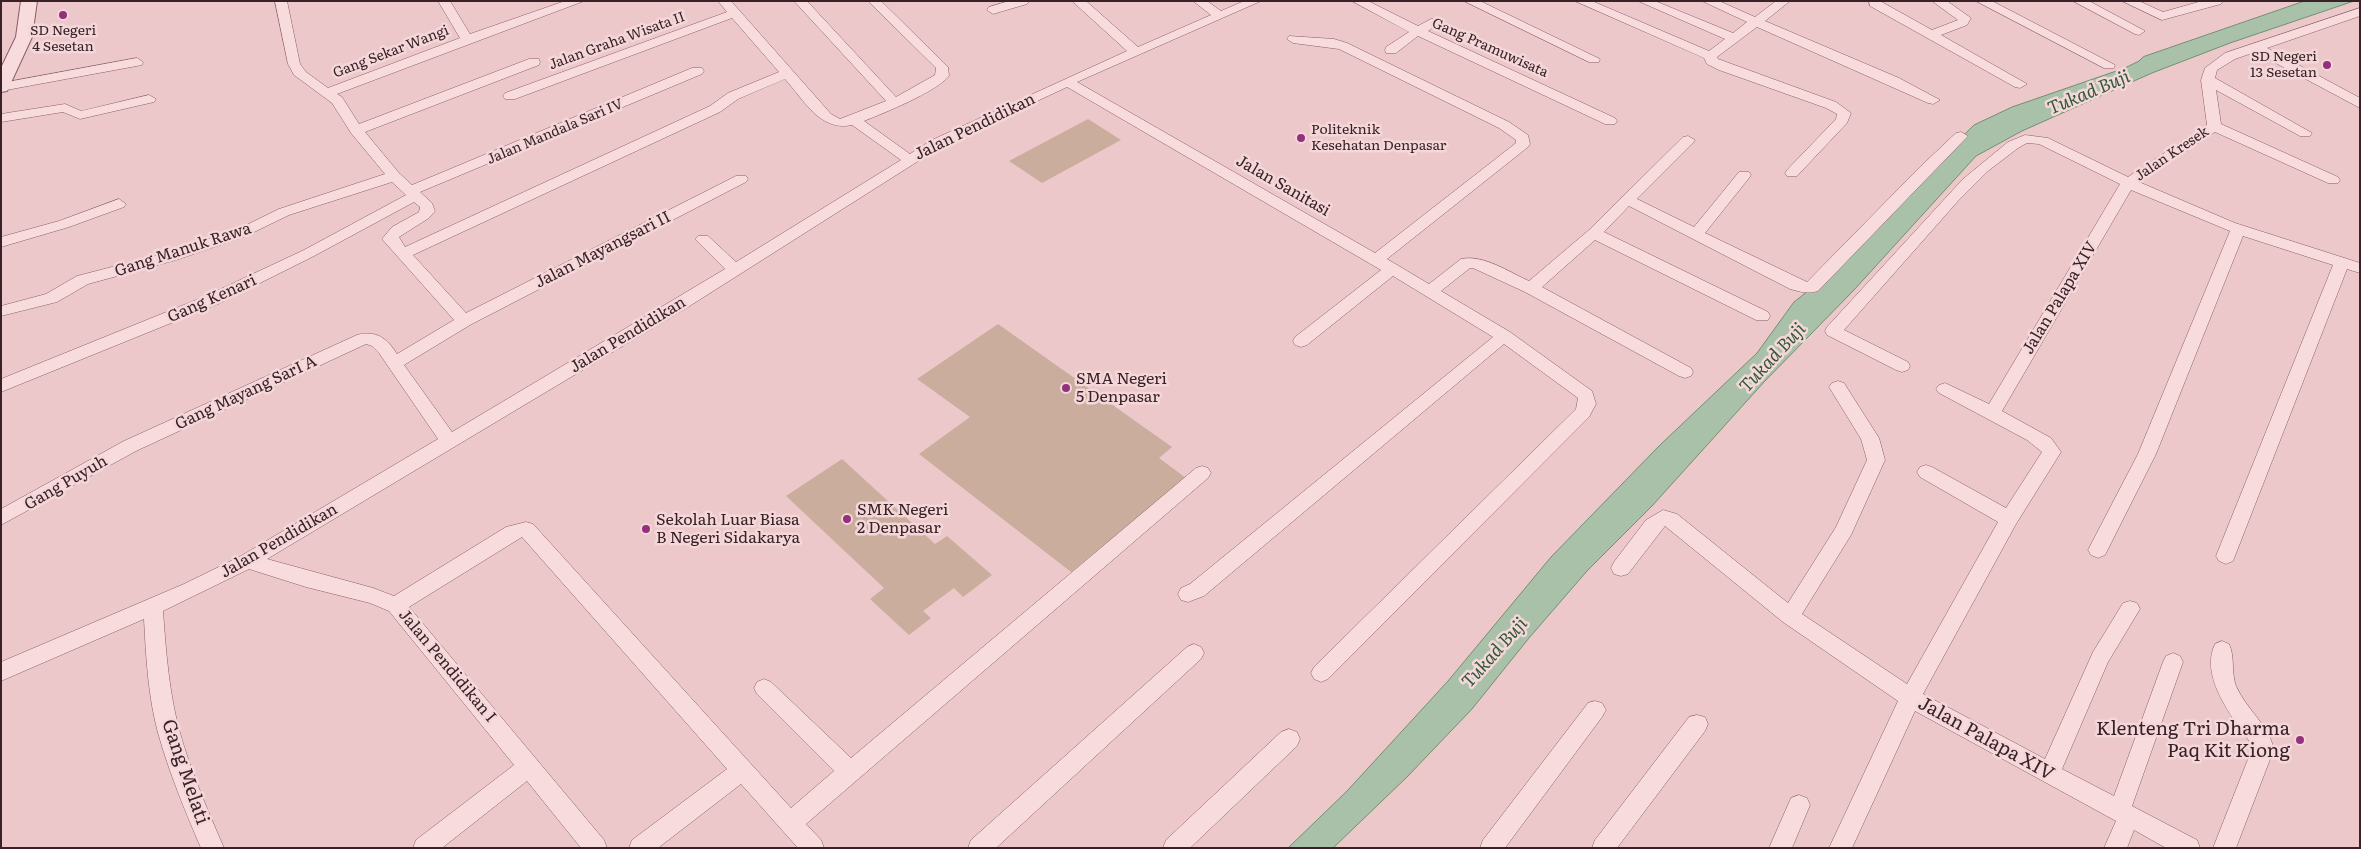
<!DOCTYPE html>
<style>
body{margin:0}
#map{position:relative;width:2361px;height:849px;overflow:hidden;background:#edc8ca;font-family:Literata,serif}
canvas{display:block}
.frame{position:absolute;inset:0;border:2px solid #392127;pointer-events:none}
</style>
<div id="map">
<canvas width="2361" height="849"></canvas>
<div class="frame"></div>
</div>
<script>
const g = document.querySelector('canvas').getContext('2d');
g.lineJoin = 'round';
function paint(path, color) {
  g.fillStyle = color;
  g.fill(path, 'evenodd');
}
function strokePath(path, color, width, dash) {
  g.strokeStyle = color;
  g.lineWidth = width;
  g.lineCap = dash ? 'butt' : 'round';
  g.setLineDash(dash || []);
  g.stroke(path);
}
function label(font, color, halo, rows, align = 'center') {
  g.font = font + ' Literata,serif';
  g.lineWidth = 5;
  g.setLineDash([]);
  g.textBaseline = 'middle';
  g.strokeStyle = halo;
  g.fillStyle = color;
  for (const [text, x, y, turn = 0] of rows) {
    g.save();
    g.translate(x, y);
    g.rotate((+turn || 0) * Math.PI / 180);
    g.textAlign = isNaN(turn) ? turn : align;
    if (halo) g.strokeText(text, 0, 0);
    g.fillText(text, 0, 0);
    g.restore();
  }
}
paint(new Path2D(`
 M 1088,119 L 1121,140 L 1042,183 L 1009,161 Z
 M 998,324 L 1172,447 L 1159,458 L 1186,478 L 1071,572 L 919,454 L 970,417 L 917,379 Z
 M 842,459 L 935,544 L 947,536 L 992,575 L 963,597 L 954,588 L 923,611 L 931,618 L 909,635 L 870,599 L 884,588 L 786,496 Z`), '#caad9c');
const water = new Path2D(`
 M 2305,1 L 2354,1 L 2230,43 L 2152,73 L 2022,131 L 1976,156 L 1854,290 L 1764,382 L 1652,506 L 1587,571 L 1529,638 L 1472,709 L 1407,777 L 1333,848 L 1288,848 L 1347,791 L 1448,681 L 1551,557 L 1659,446 L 1757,353 L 1794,302 L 1827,276 L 1915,183 L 1974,125 L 2012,107 L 2125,68 L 2139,61 L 2143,57 Z`);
paint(water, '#aac1a9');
strokePath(water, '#708f6f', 1);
const minor = new Path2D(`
 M 275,1 L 287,1 L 300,64 L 306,72 L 328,88 L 460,38 L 438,1 L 450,1 L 470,34 L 565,1 L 584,1 L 337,94 L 342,97 L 359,124 L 529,59 L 539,59 L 540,62 L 539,65 L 365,132 L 399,173 L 412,185 L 692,68 L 702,68 L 704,71 L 702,74 L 420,192 L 432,203 L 435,211 L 429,218 L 399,237 L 405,247 L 710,106 L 728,93 L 779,72 L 732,18 L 515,99 L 505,99 L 503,96 L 505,93 L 727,12 L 718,1 L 731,1 L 831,114 L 840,119 L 886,101 L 794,1 L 807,1 L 896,97 L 935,75 L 936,68 L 868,1 L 881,1 L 948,67 L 949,76 C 936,92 884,113 864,121 L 910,154 L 932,140 L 1127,51 L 1072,1 L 1086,1 L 1138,47 L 1211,15 L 1193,1 L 1207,1 L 1221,11 L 1244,1 L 1261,1 L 1077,82 L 1375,253 L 1516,143 L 1516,140 L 1499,128 L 1339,49 L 1293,43 L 1287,39 L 1289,36 L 1334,39 L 1347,43 L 1509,122 L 1528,135 L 1530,144 L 1528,147 L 1387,259 L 1429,284 L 1461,259 C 1483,254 1509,272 1529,281 L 1589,230 L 1683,137 L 1688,136 L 1695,140 L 1693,143 L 1637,199 L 1694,227 L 1739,172 L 1749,172 L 1751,175 L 1749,178 L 1705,233 L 1807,282 L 1920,167 L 1956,133 L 1961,132 L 1968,136 L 1818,291 C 1807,294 1801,292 1790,289 L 1629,206 L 1604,232 L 1768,312 L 1770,316 L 1768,320 L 1756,320 L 1595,240 L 1542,287 L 1691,368 L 1693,372 L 1691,376 L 1685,378 L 1679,376 L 1525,292 L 1473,268 L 1470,268 L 1441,291 L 1510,332 L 1592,391 L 1596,404 L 1589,417 L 1328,679 L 1321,682 L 1314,679 L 1311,673 L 1314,667 L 1576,409 L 1578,398 L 1504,344 L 1204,596 L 1188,602 L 1181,600 L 1178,594 L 1181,588 L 1190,584 L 1493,337 L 1393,276 L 1307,345 L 1301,347 L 1295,345 L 1293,341 L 1295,337 L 1381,270 L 1067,87 L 942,146 L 688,307 L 267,559 L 373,588 L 394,596 L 506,527 L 526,522 L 533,524 L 791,808 L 834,771 L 757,694 L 754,688 L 757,682 L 764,679 L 771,682 L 851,758 L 1196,468 L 1202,466 L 1208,468 L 1211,473 L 1208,478 L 806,824 L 821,840 L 824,848 L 798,848 L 741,784 L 658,848 L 629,848 L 632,840 L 727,769 L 522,537 L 409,607 L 604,840 L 607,848 L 581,848 L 527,781 L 442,848 L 413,848 L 416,840 L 514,765 L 389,611 L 370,603 L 306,587 L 249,569 L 163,611 C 166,652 169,693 180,733 C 191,772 208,811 224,848 L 201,848 C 185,811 169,772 158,733 C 148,696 146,657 144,619 L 1,681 L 1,662 L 184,584 L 241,556 L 438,439 L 379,353 L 372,346 L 366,344 L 136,451 L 1,525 L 1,509 L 124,441 L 357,335 C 376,330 387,338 397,354 L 454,320 L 382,239 L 392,227 L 419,212 L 420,207 L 414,202 L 314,256 L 218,304 L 1,392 L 1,379 L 206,296 L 304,250 L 406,195 L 392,182 L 289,215 L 246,236 L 176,260 L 88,284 L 57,302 L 1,316 L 1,306 L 46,294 L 77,276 L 166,253 L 236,230 L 279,209 L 385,174 L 351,133 L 332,103 L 294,75 L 288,64 ZM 785,79 C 804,100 820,132 852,125 L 901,160 L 736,262 L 708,236 L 698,236 L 695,239 L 725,269 L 452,432 L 404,365 L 470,325 L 746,182 L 748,179 L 746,176 L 736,176 L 466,313 L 413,255 L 720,112 L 738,99 Z
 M 1009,1 L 1029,1 L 1027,4 L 993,14 L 987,10 L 989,7 Z
 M 1352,1 L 1368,1 L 1418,26 L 1431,19 L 1439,19 L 1441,22 L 1428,31 L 1615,118 L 1617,121 L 1615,124 L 1605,124 L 1418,36 L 1396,53 L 1386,53 L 1385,50 L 1386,47 L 1409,32 Z
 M 1464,1 L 1480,1 L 1600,59 L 1599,62 L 1589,62 Z
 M 1575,1 L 1592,1 L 1709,51 L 1725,39 L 1638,1 L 1655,1 L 1733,33 L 1747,22 L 1702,1 L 1719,1 L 1755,17 L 1776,1 L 1790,1 L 1765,21 L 1899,78 L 1940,100 L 1933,104 L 1928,103 L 1757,27 L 1717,57 L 1718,59 L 1836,102 L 1851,113 L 1847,123 L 1797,176 L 1787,176 L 1785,173 L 1787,170 L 1836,119 L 1837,114 L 1826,108 L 1719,70 L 1707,64 L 1704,58 Z
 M 1869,1 L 1880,1 L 1932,30 L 1958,20 L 1932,1 L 1947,1 L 1971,18 L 1967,25 L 1941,35 L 2027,84 L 2020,88 L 2015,87 L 1870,6 Z
 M 1976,1 L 1992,1 L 2115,65 L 2114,68 L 2104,68 Z
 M 2073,1 L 2089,1 L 2145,31 L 2139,35 L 2135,34 Z
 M 2122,1 L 2139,1 L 2163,12 L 2202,1 L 2223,1 L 2221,4 L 2162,20 Z
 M 2360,8 L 2360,16 L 2267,48 L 2360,98 L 2360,108 L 2255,52 L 2235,59 L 2217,70 L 2215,78 L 2312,133 L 2310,136 L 2300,136 L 2216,90 L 2221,124 L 2338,177 L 2340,180 L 2338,183 L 2328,183 L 2215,132 L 2139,182 L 2235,223 L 2360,263 L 2360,273 L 2347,269 L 2233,561 L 2226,564 L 2219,561 L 2216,556 L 2333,265 L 2243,236 L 2156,454 L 2105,555 L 2098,558 L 2091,555 L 2088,550 L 2138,454 L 2230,231 L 2131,190 L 2002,411 L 2051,438 L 2061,452 L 2016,524 L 1923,694 L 2045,759 L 2093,652 L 2123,603 L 2130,601 L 2137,603 L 2140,609 L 2108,662 L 2062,769 L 2114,796 L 2163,662 L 2166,656 L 2173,653 L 2180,656 L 2183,662 L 2132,806 L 2197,840 L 2200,848 L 2166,848 L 2134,830 L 2127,848 L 2104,848 L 2116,821 L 1915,711 L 1852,848 L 1829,848 L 1898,701 L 1783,622 L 1665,526 L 1628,574 L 1621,576 L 1614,574 L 1611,568 L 1614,562 L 1646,520 L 1663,510 L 1677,514 L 1788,603 L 1836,527 L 1867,460 L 1861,439 L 1829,387 L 1832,383 L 1838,381 L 1844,383 L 1879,438 L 1885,460 L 1851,535 L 1802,614 L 1907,684 L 1998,522 L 1920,477 L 1917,472 L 1920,467 L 1926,465 L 1932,467 L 2006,508 L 2042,452 L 2027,440 L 1939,393 L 1936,389 L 1939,385 L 1945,383 L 1989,404 L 2120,184 L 2039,144 L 2027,143 L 2018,148 L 1988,171 L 1958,201 L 1844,330 L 1908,362 L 1910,366 L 1908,370 L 1902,372 L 1896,370 L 1827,335 L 1825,331 L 1827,327 L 1963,179 L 2008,142 L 2025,135 L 2048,138 L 2128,177 L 2207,125 L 2201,80 L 2205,68 L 2225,53 Z
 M 137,58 L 143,62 L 142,65 L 1,91 L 2,83 Z
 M 149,95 L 156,99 L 154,102 L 80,119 L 63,112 L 1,122 L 1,114 L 65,104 L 81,111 Z
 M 119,199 L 126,204 L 124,207 L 69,227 L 1,247 L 1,237 L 59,221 Z
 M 2222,641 L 2229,644 C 2235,656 2231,672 2236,686 C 2246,709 2268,724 2274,749 L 2236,848 L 2213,848 L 2252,749 C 2250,739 2242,731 2236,723 C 2222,702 2202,670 2215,644 Z
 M 1194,644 L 1201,647 L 1204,653 L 1201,659 L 996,848 L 968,848 L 971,840 L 1187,647 Z
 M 1595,701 L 1602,703 L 1606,710 L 1602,717 L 1505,848 L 1480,848 L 1483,840 L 1588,703 Z
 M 1697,715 L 1705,717 L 1708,724 L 1705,731 L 1617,848 L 1592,848 L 1595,840 L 1689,717 Z
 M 1289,729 L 1297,732 L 1300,739 L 1297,746 L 1190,848 L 1163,848 L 1166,840 L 1281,732 Z
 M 1799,795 L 1807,798 L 1810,805 L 1792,848 L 1769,848 L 1791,798 Z`);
const tertiary = new Path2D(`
 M 21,1 L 37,1 L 32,37 L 9,87 L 7,91 L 1,92 L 1,68 L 16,37 Z`);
strokePath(minor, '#885e67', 1);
strokePath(tertiary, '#885e67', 2);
paint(minor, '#f7dbdd');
paint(tertiary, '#f7dbdd');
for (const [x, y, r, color] of [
 [63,15,5,"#94317d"],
 [2327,65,5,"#94317d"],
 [1301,138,5,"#94317d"],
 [1066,388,5,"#94317d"],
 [847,519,5,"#94317d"],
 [646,529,5,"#94317d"],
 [2300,740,5,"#94317d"]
]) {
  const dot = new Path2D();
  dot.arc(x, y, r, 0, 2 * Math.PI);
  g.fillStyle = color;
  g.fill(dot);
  strokePath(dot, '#f4d7d9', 2);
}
label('14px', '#392127', '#f4d7d9', [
 ["SD Negeri",63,31],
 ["4 Sesetan",63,47],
 ["SD Negeri",2317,57,"right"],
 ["13 Sesetan",2317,73,"right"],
 ["Politeknik",1311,130,"left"],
 ["Kesehatan Denpasar",1311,146,"left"]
]);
label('14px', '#392127', '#f4d7d9', [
 ["Jalan Graha Wisata II",617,41,-20],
 ["Gang Pramuwisata",1490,48,24],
 ["Gang Sekar Wangi",391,52,-21],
 ["Jalan Mandala Sari IV",555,132,-23],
 ["Jalan Kresek",2172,154,-34]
]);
label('16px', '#392127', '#f4d7d9', [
 ["Jalan Pendidikan",975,127,-26],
 ["Jalan Sanitasi",1283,186,30],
 ["Gang Manuk Rawa",183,250,-18],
 ["Jalan Mayangsari II",603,250,-27],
 ["Jalan Palapa XIV",2060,298,-59],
 ["Gang Kenari",212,299,-24],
 ["Jalan Pendidikan",628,335,-31],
 ["Gang Mayang SarI A",246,393,-25],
 ["Gang Puyuh",66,483,-30],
 ["Jalan Pendidikan",279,541,-30],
 ["Jalan Pendidikan I",447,666,50]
]);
label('16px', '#392127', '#f4d7d9', [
 ["SMA Negeri",1076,379],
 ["5 Denpasar",1076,397],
 ["SMK Negeri",857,510],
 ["2 Denpasar",857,528],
 ["Sekolah Luar Biasa",656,520],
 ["B Negeri Sidakarya",656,538]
], 'left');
label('italic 18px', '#315838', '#f4d7d9', [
 ["Tukad Buji",2089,93,-23],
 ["Tukad Buji",1773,358,-47],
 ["Tukad Buji",1495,653,-48]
]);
label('19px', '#392127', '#f4d7d9', [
 ["Klenteng Tri Dharma",2290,729],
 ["Paq Kit Kiong",2290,751]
], 'right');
label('19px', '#392127', '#f4d7d9', [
 ["Jalan Palapa XIV",1986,739,29],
 ["Gang Melati",185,772,71]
]);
</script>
